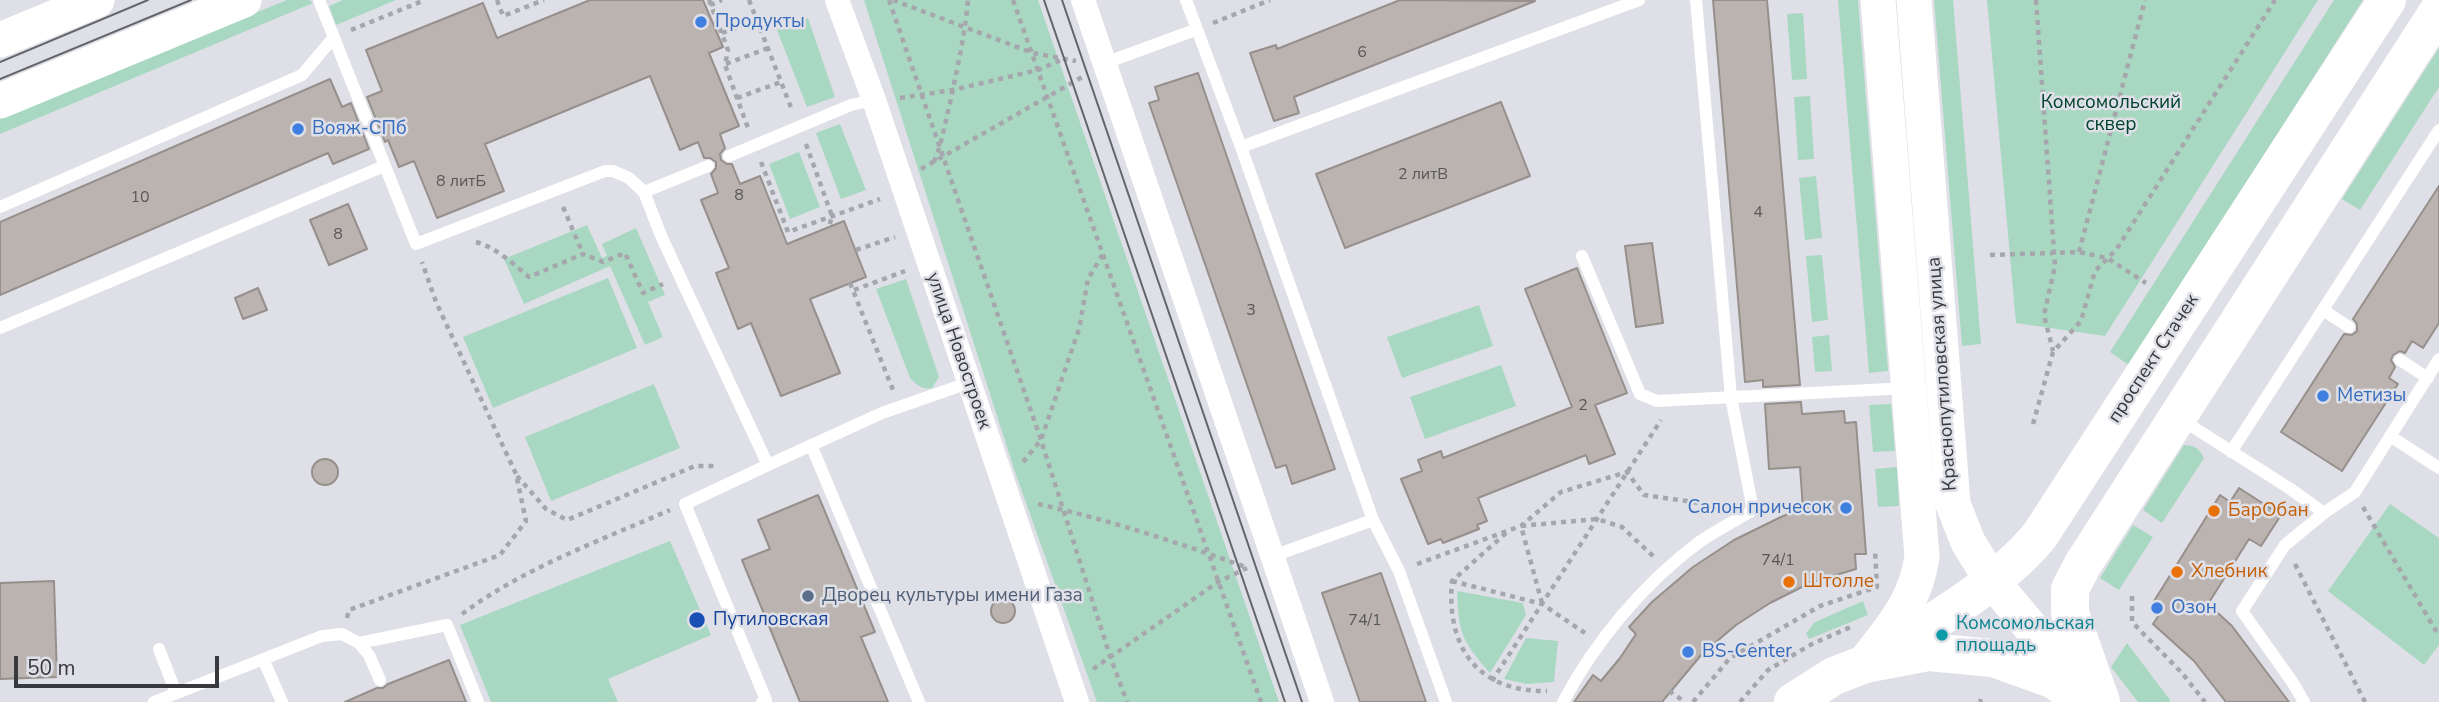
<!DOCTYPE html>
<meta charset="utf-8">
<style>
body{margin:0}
#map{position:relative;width:2439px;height:702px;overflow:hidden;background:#dfe0e7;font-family:"Nunito Sans",sans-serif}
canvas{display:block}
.scale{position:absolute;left:14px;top:656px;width:205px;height:32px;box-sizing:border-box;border:4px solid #38393c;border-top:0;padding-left:9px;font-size:21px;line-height:24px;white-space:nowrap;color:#38393c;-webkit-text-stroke:5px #dfe0e7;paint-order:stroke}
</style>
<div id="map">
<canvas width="2439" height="702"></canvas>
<div class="scale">50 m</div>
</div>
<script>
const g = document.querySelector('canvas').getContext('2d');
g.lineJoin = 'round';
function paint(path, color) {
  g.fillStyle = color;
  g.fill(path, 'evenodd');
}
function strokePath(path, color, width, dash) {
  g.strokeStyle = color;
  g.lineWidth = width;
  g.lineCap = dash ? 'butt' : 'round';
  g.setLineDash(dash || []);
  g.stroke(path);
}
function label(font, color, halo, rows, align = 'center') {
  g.font = font + ' "Nunito Sans",sans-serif';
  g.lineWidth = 5;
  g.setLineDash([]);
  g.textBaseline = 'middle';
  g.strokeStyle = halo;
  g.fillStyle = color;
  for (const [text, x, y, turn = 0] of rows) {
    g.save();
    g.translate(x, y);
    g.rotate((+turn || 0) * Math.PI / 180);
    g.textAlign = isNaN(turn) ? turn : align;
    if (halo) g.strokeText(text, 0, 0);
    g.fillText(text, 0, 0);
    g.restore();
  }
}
paint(new Path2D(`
 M 287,0 L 309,0 L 313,3 L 0,134 L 0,118 Z
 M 343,0 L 396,0 L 336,25 L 329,6 Z
 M 864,0 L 1038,0 L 1279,702 L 1097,702 L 1015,472 Z
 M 1838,0 L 1858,0 L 1888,371 L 1869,373 Z
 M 1934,0 L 1953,0 L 1981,344 L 1962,346 Z
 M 1987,0 L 2318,0 L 2105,336 L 2016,323 Z
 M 2334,0 L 2363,0 L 2129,365 L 2110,352 Z
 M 1803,13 L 1807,79 L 1792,80 L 1787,14 Z
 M 808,18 L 835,97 L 807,107 L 777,30 Z
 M 2439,48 L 2439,87 L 2360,210 L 2342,199 Z
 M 1810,96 L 1814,159 L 1798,160 L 1794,97 Z
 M 840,124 L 866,190 L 841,199 L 816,133 Z
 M 799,152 L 820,207 L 790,219 L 769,164 Z
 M 1816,176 L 1822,238 L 1805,240 L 1799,178 Z
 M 587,225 L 602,258 L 607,256 L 602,244 L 636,228 L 665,295 L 648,302 L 663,337 L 645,345 L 610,266 L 524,304 L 504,259 Z
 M 1822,255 L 1828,320 L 1812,322 L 1806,256 Z
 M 608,278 L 637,348 L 493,408 L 463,337 Z
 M 906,279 L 939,377 L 932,388 C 922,390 917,385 910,378 L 876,289 Z
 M 1479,305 L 1493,346 L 1402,378 L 1387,337 Z
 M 1829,335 L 1832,371 L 1815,372 L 1812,337 Z
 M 1501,365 L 1516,406 L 1425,439 L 1410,397 Z
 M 654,384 L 680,448 L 551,501 L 525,437 Z
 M 1891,404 L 1895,451 L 1873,452 L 1869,405 Z
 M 2184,445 C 2194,445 2199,448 2204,458 L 2162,523 L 2143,510 Z
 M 1897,467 L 1899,506 L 1878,507 L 1875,469 Z
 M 2390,504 L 2439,538 L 2439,645 L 2424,665 L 2328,591 Z
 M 2133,525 L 2153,537 L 2119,590 L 2100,578 Z
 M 670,541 L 711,635 L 608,679 L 618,702 L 491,702 L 460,625 Z
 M 1457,591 L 1523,603 L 1526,615 L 1490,673 C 1461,640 1459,634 1457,591 Z
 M 1863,601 L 1868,615 L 1809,639 L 1806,633 L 1815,622 Z
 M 1526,638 L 1558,641 L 1554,682 L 1527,684 L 1504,679 Z
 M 2127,643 L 2170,700 L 2170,702 L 2138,702 L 2111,667 Z`), '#a8d8c1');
const building = new Path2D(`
 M 590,0 L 703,0 L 723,47 L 709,53 L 739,126 L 720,134 L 725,148 L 720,154 L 721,160 L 727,164 L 732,164 L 740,184 L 760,176 L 787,244 L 844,221 L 866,277 L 810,299 L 840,373 L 781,396 L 751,323 L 738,329 L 716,273 L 729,268 L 701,200 L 718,193 L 711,174 L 716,168 L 716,162 L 710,158 L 704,158 L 698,142 L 680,150 L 650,76 L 485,144 L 504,191 L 437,218 L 414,161 L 399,167 L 388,140 L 385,142 L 367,97 L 382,91 L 366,50 L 483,3 L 497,38 Z
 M 1400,0 L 1535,1 L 1294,97 L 1299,113 L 1274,121 L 1250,53 L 1276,45 L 1277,49 Z
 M 1713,0 L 1767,0 L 1800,385 L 1763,387 L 1763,380 L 1745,382 Z
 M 1198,73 L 1335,469 L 1292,484 L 1286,465 L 1276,468 L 1149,103 L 1159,100 L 1155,87 Z
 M 330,79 L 342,107 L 351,103 L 369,149 L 333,164 L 328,153 L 0,295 L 0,222 Z
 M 1501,102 L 1530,176 L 1345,248 L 1316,174 Z
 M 2439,186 L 2439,323 L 2423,348 L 2412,341 L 2405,353 L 2400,351 L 2393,355 L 2391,360 L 2395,367 L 2389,378 L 2398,384 L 2342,471 L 2281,432 L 2344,334 L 2352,335 L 2357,331 L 2357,324 L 2353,319 Z
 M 348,204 L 367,249 L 329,265 L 310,220 Z
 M 1652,243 L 1663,323 L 1636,327 L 1625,246 Z
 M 1577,268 L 1627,393 L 1595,405 L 1615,454 L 1589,464 L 1586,455 L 1478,498 L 1487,521 L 1477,525 L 1479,529 L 1443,543 L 1441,539 L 1428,544 L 1401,479 L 1422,471 L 1418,460 L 1441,451 L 1443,458 L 1572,407 L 1525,289 Z
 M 258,288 L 267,310 L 243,319 L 235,298 Z
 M 1801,402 L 1802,414 L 1844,411 L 1845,423 L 1856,422 L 1866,554 L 1855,554 L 1856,569 L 1810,583 L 1770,603 L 1736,625 L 1702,654 L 1662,702 L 1574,702 L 1593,675 L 1601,681 L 1620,658 L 1636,634 L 1629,627 L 1652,602 L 1693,567 L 1734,540 L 1783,516 L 1803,509 L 1800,467 L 1769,469 L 1765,404 Z
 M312 472a13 13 0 1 1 26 0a13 13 0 1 1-26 0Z
 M 2239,488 L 2281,515 L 2261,546 L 2249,539 L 2208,604 L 2232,626 L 2289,702 L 2226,702 L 2194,661 L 2153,624 L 2161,612 L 2151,606 L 2220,495 L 2230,502 Z
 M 818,495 L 875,632 L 861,637 L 888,702 L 800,702 L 742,560 L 770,549 L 758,520 Z
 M 1381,573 L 1408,650 L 1426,702 L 1360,702 L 1322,593 Z
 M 54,581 L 57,677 L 0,679 L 0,583 Z
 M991 611a12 12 0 1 1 24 0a12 12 0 1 1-24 0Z
 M 449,660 L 466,702 L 345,702 L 377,688 L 383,688 L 388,684 Z`);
paint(building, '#bab3af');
strokePath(building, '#968f8b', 2);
strokePath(new Path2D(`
 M 497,0 L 503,16 L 544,0
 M 709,0 L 728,50 L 725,65 L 748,128
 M 749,0 L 792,110
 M 889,0 L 1041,440 L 1110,656 L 1127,702
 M 893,0 L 1033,53 L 1076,61
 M 1013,0 L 1261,702
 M 2036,0 L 2055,266 L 2044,315 L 2053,351
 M 710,5 L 722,0
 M 1213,23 L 1270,0
 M 351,30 L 425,0
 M 722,33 L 757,20
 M 726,64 L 768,48
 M 737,98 L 781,82
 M 900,98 L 953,90 L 1038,70 L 1061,60
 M 806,144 L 832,216 L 829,227
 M 761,162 L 788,232 L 880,199
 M 934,162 C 942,143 945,123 950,103 C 957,69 965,35 968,0
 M 921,169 L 1084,76
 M 563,207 L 583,254
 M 476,242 C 495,247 514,264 529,277 L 583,254 L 603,262 L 625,253 L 643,293 L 663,284
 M 856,250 L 895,237
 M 2079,252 L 2145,0
 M 1990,255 L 2079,252 L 2107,258 L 2146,283
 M 850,283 L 893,390
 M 854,290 L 905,271
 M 2033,424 L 2053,352 L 2081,321 L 2095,271 L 2116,250 L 2275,0
 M 1023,462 L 1041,440 L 1079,329 L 1088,279 L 1103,254
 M 517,476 L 546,509 L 567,520 L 695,466 L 718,466
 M 1038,504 C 1109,520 1180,543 1248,568
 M 2363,507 L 2439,636
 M 1506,533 L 1452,581 C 1446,648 1478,692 1547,691
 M 1417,564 L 1521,526 L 1561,492 L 1627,472 L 1644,495 L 1721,506
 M 2295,564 L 2365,702
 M 1452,581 L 1542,604 L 1585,633
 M 2132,596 L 2132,622 L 2182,673 L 2205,702
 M 1542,603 L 1521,526 L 1597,519 L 1622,527 L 1654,557
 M 462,614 C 524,568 599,541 670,510
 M 347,618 L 349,610 L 500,555 L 526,521 L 516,474 L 436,302 L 422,262
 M 1093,669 L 1218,582 L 1247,568
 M 1492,681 L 1661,420
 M 1669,691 L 1685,702
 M 1693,702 L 1730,658 L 1820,606 L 1877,587 L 1875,550
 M 1740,702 L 1768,670 L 1812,644 L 1853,626
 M 1980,702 L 1981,699`), '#a6a7ad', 4.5, [5, 5]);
strokePath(new Path2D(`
 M 319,0 L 416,244 L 605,171 L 613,171 L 629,178 L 644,192 L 662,238 L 768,465 L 882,413 L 968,383
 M 1186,0 L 1241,147 L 1373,520 L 1399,571 L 1446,702
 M 1105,63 L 1195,30
 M 1241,147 L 1639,0
 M 729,156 L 851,105 L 874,100
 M 644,192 L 708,166
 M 0,207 L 302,75 L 334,37
 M 1582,256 L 1640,394 L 1657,401 L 1908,388
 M 2323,310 L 2349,327
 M 0,328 L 384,166
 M 2400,360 L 2428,378
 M 2182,420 L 2289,488 L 2324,513 L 2285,545 L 2242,611 L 2293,683 L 2304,702
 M 2390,436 L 2439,468
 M 811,445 L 919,702
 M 2231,452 L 2439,130
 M 2324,513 L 2355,492 L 2439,359
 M 1273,556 L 1373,520
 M 359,643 L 369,655 L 380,680
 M 159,649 L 176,693
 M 263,659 L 282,702
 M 154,702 L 322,636 L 342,634 L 359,643 L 447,625 L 478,702
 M 762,702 L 766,700 L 685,504 L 768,465
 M 1563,702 C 1595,642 1643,584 1698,543 C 1715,531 1735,521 1753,510 L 1731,397 L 1696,0`), '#fff', 12);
strokePath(new Path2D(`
 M 837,0 L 874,100 L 1077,702
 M 1083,0 L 1322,702`), '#fff', 24);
strokePath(new Path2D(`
 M 1914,0 L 1953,504 L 1968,542 L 1992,581 L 2089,697
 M 0,40 L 97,0
 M 0,101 L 244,0
 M 1866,661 C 1893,625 1915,603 1922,557 L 1878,0`), '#fff', 35);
strokePath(new Path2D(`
 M 1865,664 C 1920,630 2000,585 2040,535 L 2387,0
 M 1793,702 L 1834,676 L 1865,664 L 1928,652 L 1993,658 L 2054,680 L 2085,702
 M 2101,702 L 2070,613 L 2070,589 L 2083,564 L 2439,10`), '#fff', 38);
strokePath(new Path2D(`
 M 1044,0 L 1285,702
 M 1062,0 L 1302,702
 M 0,62 L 148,0
 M 0,79 L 191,0`), '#646569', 2);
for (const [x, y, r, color] of [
 [701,22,7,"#3f7fe0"],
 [298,129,7,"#3f7fe0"],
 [2323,396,7,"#3f7fe0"],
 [1846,508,7,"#3f7fe0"],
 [2214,511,7,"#e8710a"],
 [2177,572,7,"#e8710a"],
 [1789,582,7,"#e8710a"],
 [808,596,7,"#5c6f8a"],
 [2157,608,7,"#3f7fe0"],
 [697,620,9,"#1a4fb4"],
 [1942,635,7,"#0f9aa8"],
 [1688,652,7,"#3f7fe0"]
]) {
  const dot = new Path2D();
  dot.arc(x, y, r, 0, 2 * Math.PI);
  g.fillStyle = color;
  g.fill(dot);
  strokePath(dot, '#dfe0e7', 2.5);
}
label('16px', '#585859', null, [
 ["6",1362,53],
 ["2 литВ",1423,175],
 ["8 литБ",461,182],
 ["8",739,196],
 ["10",140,198],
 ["4",1758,213],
 ["8",338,235],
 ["3",1251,311],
 ["2",1583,406],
 ["74/1",1778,561],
 ["74/1",1365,621]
]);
label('19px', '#366cbe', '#dfe0e7', [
 ["Продукты",715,22],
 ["Вояж-СПб",312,129],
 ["Метизы",2337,396],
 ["Салон причесок",1832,508,"right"],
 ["Озон",2171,608],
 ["BS-Сеntеr",1702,652]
], 'left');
label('19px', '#01432d', '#dfe0e7', [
 ["Комсомольский",2111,103],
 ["сквер",2111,125]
]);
label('19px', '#38393c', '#dfe0e7', [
 ["улица Новостроек",958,351,71],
 ["проспект Стачек",2154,359,-57],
 ["Краснопутиловская улица",1943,374,-94]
]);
label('19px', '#c56008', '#dfe0e7', [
 ["БарОбан",2228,511],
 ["Хлебник",2191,572],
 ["Штолле",1803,582]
], 'left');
label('19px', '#4e5e75', '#dfe0e7', [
 ["Дворец культуры имени Газа",822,596]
], 'left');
label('19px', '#164399', '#dfe0e7', [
 ["Путиловская",713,620]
], 'left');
label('19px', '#0d838f', '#dfe0e7', [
 ["Комсомольская",1956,624],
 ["площадь",1956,646]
], 'left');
</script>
